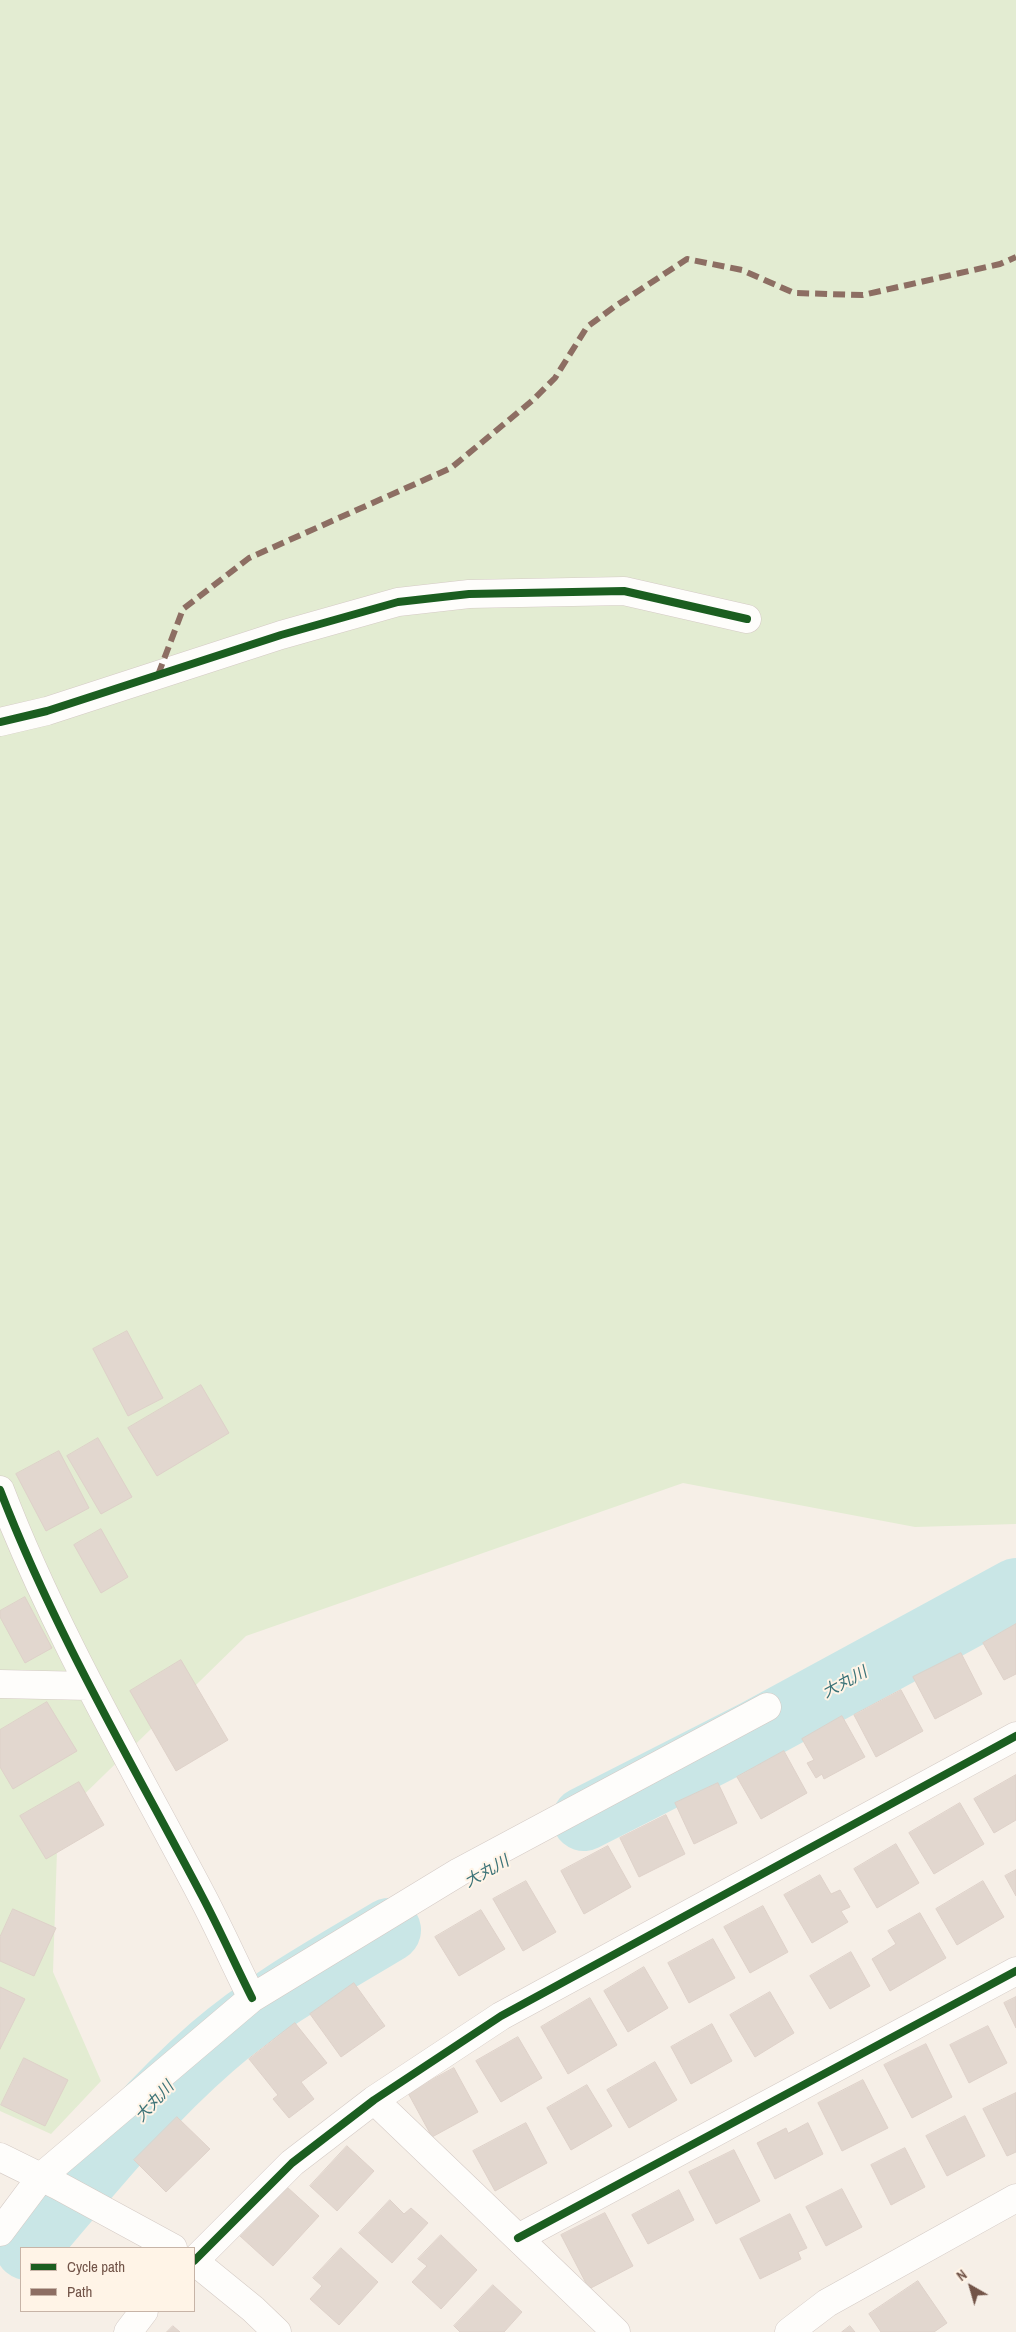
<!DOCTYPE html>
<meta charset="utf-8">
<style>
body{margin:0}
#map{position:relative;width:1016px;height:2332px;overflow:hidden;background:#f6efe7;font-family:"Archivo Narrow",sans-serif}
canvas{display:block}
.legend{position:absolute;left:20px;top:2247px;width:175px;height:65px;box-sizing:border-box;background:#fff4e7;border:1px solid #c7b4a7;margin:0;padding:6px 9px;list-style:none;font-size:15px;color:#725448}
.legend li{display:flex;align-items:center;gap:10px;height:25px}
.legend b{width:25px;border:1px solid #c7b4a7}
.north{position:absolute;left:946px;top:2262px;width:50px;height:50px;-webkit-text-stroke:4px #fff4e7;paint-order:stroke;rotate:322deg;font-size:14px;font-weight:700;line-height:20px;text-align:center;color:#725448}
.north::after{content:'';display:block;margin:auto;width:18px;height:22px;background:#725448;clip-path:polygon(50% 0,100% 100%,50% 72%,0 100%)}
</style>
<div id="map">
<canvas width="1016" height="2332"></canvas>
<ul class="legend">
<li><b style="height:6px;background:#1b5e20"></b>Cycle path</li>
<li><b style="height:6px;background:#8d6e63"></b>Path</li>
</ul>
<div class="north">N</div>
</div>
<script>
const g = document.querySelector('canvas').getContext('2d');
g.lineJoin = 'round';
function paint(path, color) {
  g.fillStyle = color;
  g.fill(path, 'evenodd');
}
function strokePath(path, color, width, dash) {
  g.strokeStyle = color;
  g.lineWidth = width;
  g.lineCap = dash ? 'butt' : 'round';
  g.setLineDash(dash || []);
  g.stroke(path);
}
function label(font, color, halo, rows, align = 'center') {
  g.font = font + ' "Archivo Narrow","Noto Sans JP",sans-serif';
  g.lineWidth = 4;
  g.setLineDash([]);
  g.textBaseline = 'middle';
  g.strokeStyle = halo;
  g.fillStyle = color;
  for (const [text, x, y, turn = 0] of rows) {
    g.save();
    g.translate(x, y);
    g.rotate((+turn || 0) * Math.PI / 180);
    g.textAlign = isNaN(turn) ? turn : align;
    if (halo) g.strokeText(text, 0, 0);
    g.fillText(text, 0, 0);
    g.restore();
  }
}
paint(new Path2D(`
 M 0,0 L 1016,0 L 1016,1524 L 915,1527 L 683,1483 L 246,1636 L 58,1820 L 53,1972 L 101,2081 L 51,2134 L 0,2111 Z`), '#e3ecd2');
strokePath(new Path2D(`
 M 584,1819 L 753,1733 L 1016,1590
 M 27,2248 C 86,2179 143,2107 212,2047 C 265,2001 329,1966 389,1930`), '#c9e6e6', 64);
const building = new Path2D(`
 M 127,1331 L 163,1398 L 128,1416 L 93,1349 Z
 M 201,1385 L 229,1433 L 157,1476 L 128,1428 Z
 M 98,1438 L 132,1497 L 101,1514 L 67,1456 Z
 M 59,1451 L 89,1508 L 46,1531 L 16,1474 Z
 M 101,1529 L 128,1577 L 101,1593 L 74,1545 Z
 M 25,1597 L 52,1648 L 25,1663 L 0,1617 L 0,1611 Z
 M 1016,1624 L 1016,1674 L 1004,1680 L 983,1643 Z
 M 961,1653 L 982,1694 L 935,1719 L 913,1677 Z
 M 181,1660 L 228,1740 L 176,1771 L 130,1691 Z
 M 901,1690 L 923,1731 L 876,1757 L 854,1715 Z
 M 47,1702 L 77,1751 L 13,1789 L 0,1767 L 0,1730 Z
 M 842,1716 L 865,1757 L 824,1779 L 822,1774 L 816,1778 L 807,1763 L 814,1760 L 802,1739 Z
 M 784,1751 L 807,1793 L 761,1819 L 737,1777 Z
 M 1016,1775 L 1016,1820 L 994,1833 L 974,1799 Z
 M 79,1782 L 104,1825 L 46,1859 L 20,1816 Z
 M 718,1783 L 737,1823 L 694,1844 L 675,1803 Z
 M 960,1803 L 984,1844 L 934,1874 L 909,1833 Z
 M 666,1815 L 685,1854 L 639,1877 L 620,1838 Z
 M 896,1844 L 919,1883 L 877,1908 L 854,1869 Z
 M 608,1846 L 631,1887 L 584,1914 L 561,1871 Z
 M 1016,1870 L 1016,1896 L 1005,1876 Z
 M 820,1875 L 831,1894 L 840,1890 L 850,1907 L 841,1911 L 848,1922 L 812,1943 L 784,1895 Z
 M 526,1881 L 556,1932 L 523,1951 L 493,1899 Z
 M 983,1881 L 1004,1917 L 957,1945 L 936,1909 Z
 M 763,1906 L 788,1952 L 750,1973 L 724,1927 Z
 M 13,1909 L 56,1928 L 34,1976 L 0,1961 L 0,1937 Z
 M 481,1910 L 505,1949 L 459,1976 L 435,1937 Z
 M 920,1913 L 946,1958 L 890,1991 L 872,1959 L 896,1944 L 888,1931 Z
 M 713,1939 L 735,1978 L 689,2003 L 668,1963 Z
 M 851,1952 L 870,1986 L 830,2009 L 810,1976 Z
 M 644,1967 L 668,2008 L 628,2032 L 604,1991 Z
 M 354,1983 L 385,2026 L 341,2057 L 310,2014 Z
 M 0,1987 L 25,1999 L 0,2049 Z
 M 770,1992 L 794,2033 L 755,2057 L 730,2015 Z
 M 1016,1997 L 1016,2028 L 1004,2003 Z
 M 590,1998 L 617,2045 L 568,2074 L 541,2027 Z
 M 295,2023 L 327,2063 L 301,2082 L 314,2099 L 289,2118 L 273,2099 L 278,2095 L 249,2059 Z
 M 712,2024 L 732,2061 L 691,2084 L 671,2047 Z
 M 988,2026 L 1007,2063 L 969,2083 L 950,2045 Z
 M 518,2037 L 542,2078 L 501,2102 L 476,2061 Z
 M 926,2044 L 952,2097 L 912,2118 L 884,2065 Z
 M 24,2058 L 68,2080 L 45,2126 L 1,2105 Z
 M 655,2062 L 677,2100 L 629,2128 L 607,2090 Z
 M 454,2068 L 478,2112 L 432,2137 L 408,2093 Z
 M 863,2080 L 888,2128 L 842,2151 L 818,2103 Z
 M 587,2085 L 612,2126 L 571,2150 L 547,2108 Z
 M 1016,2093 L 1016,2152 L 1007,2156 L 983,2109 Z
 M 965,2116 L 985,2156 L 947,2176 L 926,2136 Z
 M 177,2117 L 210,2149 L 166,2192 L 134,2160 Z
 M 526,2123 L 547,2163 L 495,2191 L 473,2151 Z
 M 808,2123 L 823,2154 L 775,2179 L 757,2143 L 786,2128 L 788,2133 Z
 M 347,2146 L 374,2171 L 337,2211 L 310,2186 Z
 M 905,2148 L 925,2187 L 891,2205 L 871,2165 Z
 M 734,2150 L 760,2201 L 716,2224 L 689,2172 Z
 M 287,2187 L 319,2216 L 273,2266 L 240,2236 Z
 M 842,2189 L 862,2227 L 826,2246 L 806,2207 Z
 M 679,2190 L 694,2220 L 648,2244 L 632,2215 Z
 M 390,2200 L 404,2214 L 411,2208 L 428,2223 L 392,2263 L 359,2233 Z
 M 605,2213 L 633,2266 L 589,2289 L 561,2235 Z
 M 790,2214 L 807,2248 L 798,2252 L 801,2259 L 760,2279 L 740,2239 Z
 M 441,2235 L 477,2270 L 441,2309 L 412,2282 L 427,2266 L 418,2259 Z
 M 341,2248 L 378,2282 L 339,2325 L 310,2299 L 322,2286 L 313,2278 Z
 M 918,2281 L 947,2323 L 934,2332 L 881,2332 L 869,2314 Z
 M 493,2285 L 522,2312 L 504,2332 L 460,2332 L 454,2326 Z
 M 173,2326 L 180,2332 L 167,2332 Z
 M 850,2326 L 855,2332 L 842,2332 Z`);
paint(building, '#e2d7cf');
strokePath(building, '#ded1c9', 1);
const street = new Path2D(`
 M 0,722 L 47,711 L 281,635 L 398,602 L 469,594 L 624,591 L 747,619
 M 0,1490 C 54,1631 132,1763 202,1896 C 220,1930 235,1964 252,1998
 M 0,1684 L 89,1686
 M 374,2100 L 616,2332
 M 0,2232 L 42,2176 L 252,1998 L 459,1872 L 767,1707
 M 518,2238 L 1016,1971
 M 194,2261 L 292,2163 L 374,2100 L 501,2016 L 1016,1736
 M 128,2332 L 144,2311
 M 789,2332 L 827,2303 L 1016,2198`);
const secondary = new Path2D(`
 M 0,2157 L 59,2186 L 173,2248
 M 194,2261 L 253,2309 L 277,2332`);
strokePath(street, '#d4cac5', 29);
strokePath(secondary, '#d4cac4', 29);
strokePath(street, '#fefdfb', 28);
strokePath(secondary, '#fefdfb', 28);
strokePath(new Path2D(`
 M 158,675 L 183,609 L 249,558 L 451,468 L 533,400 L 555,378 L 587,327 L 614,307 L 687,259 L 742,270 L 794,293 L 863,295 L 1000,264 L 1016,257`), '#8d6e63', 6, [12, 6]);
strokePath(new Path2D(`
 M 0,722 L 47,711 L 281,635 L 398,602 L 469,594 L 624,591 L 747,619
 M 0,1490 C 54,1631 132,1763 202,1896 C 220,1930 235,1964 252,1998
 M 518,2238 L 1016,1971
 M 194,2261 L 292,2163 L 374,2100 L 501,2016 L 1016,1736`), '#1b5e20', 8);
label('italic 16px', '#3c7378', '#fff4e7', [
 ["大丸川",845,1683,-28],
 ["大丸川",487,1872,-29],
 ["大丸川",155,2102,-47]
]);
</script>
